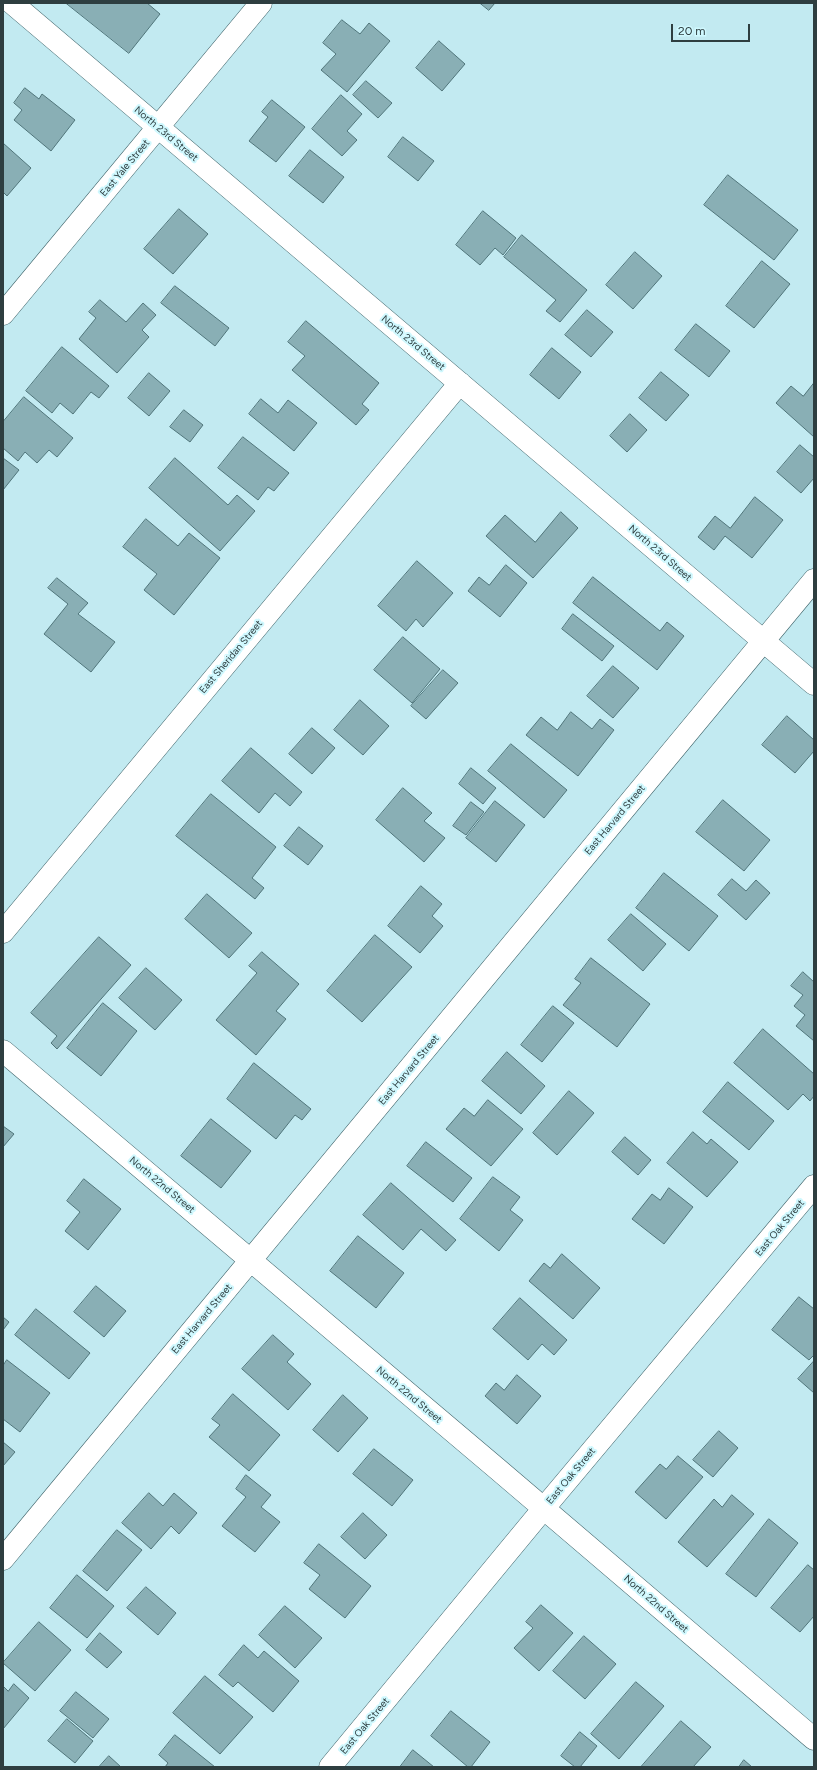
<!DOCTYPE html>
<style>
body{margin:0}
#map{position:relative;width:817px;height:1770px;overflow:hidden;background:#c2eaf1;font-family:Figtree,sans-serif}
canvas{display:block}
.frame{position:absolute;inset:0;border:4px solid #2e3e40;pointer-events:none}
.scale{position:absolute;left:671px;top:24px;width:79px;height:18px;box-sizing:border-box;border:2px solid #2e3e40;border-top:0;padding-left:5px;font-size:12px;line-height:14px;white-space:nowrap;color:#2e3e40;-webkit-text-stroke:3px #cff8fe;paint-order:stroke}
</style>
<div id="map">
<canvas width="817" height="1770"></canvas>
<div class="frame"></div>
<div class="scale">20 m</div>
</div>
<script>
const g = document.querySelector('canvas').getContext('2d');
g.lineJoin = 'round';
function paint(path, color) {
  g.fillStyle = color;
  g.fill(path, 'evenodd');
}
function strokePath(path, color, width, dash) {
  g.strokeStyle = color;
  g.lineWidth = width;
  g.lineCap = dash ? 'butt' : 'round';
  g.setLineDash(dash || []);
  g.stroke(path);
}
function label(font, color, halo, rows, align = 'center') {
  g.font = font + ' Figtree,sans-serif';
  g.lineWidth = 4;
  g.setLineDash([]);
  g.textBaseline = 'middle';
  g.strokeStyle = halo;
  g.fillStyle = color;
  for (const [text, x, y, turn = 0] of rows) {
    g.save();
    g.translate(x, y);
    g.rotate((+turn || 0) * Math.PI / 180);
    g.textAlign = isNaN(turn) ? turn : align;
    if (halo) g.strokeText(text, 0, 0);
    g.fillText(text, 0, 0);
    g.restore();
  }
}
const building = new Path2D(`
 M 66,3 L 147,3 L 160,14 L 129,53 Z
 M 480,3 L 495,3 L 489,10 Z
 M 342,20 L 360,34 L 369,23 L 390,41 L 347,92 L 321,70 L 336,54 L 323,43 Z
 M 439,41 L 465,64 L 442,91 L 416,68 Z
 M 366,81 L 392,103 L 378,118 L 353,95 Z
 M 25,88 L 39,99 L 42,94 L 75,120 L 51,151 L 14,120 L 22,110 L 14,103 Z
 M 341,95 L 362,114 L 347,131 L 357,140 L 342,156 L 312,129 Z
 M 272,100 L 305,127 L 276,162 L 249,141 L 268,117 L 262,112 Z
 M 403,137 L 434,161 L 418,181 L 388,157 Z
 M 3,143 L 31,168 L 7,196 L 3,192 Z
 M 310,150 L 344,177 L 323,203 L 289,176 Z
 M 728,175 L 798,230 L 774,260 L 704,205 Z
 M 179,209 L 208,234 L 173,274 L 144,249 Z
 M 483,211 L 516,238 L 503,255 L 495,248 L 480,265 L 456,245 Z
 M 522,235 L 587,290 L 560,322 L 546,311 L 556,300 L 504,257 Z
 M 635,252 L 662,276 L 633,309 L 606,285 Z
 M 762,261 L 790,284 L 754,328 L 726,306 Z
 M 175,286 L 229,328 L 215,346 L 161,303 Z
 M 100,300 L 126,322 L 143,303 L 156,315 L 142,330 L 149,337 L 117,373 L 79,339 L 96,318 L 89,312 Z
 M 587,310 L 613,332 L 591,357 L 565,335 Z
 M 306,321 L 379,383 L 362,404 L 369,410 L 356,425 L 292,370 L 305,356 L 288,342 Z
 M 696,324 L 730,351 L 709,377 L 675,350 Z
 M 62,347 L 109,386 L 99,398 L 91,392 L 73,414 L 60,403 L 52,413 L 26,391 Z
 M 552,348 L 581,372 L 559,399 L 530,375 Z
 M 661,372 L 689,395 L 666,421 L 639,398 Z
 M 149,373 L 170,391 L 149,416 L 128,398 Z
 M 814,383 L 814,437 L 776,403 L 791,386 L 803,396 Z
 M 24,397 L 73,438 L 57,457 L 49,450 L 37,463 L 25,452 L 18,461 L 3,448 L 3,422 Z
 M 261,399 L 278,413 L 288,400 L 317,423 L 294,451 L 249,414 Z
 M 184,410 L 203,425 L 190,442 L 170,427 Z
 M 630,414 L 647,430 L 627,452 L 610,436 Z
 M 243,437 L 289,473 L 274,491 L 268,487 L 258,500 L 218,468 Z
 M 800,445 L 814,457 L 814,478 L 801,493 L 777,472 Z
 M 3,458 L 19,470 L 3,490 Z
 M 175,458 L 228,505 L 237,495 L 255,511 L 220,551 L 149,488 Z
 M 755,497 L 783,520 L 752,558 L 725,536 L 714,550 L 698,537 L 715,516 L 730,528 Z
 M 561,512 L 578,528 L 533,578 L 486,536 L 505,515 L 535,542 Z
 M 146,519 L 178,546 L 189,533 L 220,558 L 174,615 L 144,590 L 157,574 L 123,547 Z
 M 417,561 L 453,593 L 423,627 L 416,619 L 406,631 L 378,606 Z
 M 506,565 L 527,583 L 500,617 L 468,591 L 479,577 L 489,585 Z
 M 593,577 L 660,631 L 667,622 L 684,636 L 657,670 L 573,603 Z
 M 57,578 L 88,603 L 78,614 L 115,642 L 91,672 L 44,634 L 68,604 L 48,588 Z
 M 573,614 L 614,646 L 602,661 L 562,629 Z
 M 403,637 L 440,669 L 412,703 L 374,670 Z
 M 613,666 L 639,688 L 613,718 L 587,696 Z
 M 443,670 L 458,683 L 426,719 L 411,706 Z
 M 360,700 L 389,726 L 363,755 L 334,730 Z
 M 571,712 L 592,729 L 600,719 L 614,730 L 578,776 L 526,735 L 541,717 L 557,730 Z
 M 787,716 L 814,740 L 814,751 L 795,773 L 762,745 Z
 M 312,728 L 335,748 L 312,774 L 289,754 Z
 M 511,744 L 567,790 L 544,818 L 488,771 Z
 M 251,748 L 302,792 L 290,806 L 275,793 L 259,813 L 222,781 Z
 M 471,768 L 496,788 L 483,804 L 459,784 Z
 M 403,788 L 432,813 L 424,821 L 445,838 L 424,862 L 376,820 Z
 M 211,794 L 276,847 L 252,878 L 264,888 L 255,899 L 176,836 Z
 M 723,800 L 770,840 L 744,871 L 696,832 Z
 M 495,801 L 525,825 L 496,862 L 466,838 Z
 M 471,802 L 484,812 L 466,835 L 453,826 Z
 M 299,827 L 323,846 L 308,865 L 284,846 Z
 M 664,873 L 718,916 L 689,951 L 636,908 Z
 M 732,879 L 746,891 L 756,880 L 770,893 L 746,920 L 718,895 Z
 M 421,886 L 442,904 L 432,916 L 443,926 L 420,953 L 388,926 Z
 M 207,894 L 252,933 L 229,958 L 185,919 Z
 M 631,914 L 666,944 L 643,971 L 608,940 Z
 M 375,935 L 412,967 L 362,1022 L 327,991 Z
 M 99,937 L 131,965 L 57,1049 L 51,1043 L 57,1036 L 31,1013 Z
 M 262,952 L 299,984 L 276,1011 L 286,1019 L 256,1055 L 216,1020 L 257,973 L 249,966 Z
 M 591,958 L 650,1004 L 617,1047 L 563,1005 L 581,983 L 575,979 Z
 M 146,968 L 182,1000 L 155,1030 L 119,998 Z
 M 803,972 L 814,982 L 814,1041 L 796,1026 L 805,1015 L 794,1006 L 803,995 L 791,986 Z
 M 103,1003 L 137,1031 L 101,1076 L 67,1048 Z
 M 553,1006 L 574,1023 L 542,1062 L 521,1045 Z
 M 763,1029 L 814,1074 L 814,1096 L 810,1101 L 803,1094 L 788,1110 L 734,1063 Z
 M 507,1052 L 545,1086 L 521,1114 L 482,1081 Z
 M 254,1063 L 311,1109 L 302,1120 L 295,1115 L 276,1139 L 227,1099 Z
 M 728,1082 L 774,1121 L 749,1150 L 703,1112 Z
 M 569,1091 L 594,1113 L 557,1155 L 533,1133 Z
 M 488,1100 L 523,1129 L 491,1166 L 446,1129 L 464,1108 L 474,1116 Z
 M 211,1119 L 251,1151 L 221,1188 L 181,1156 Z
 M 3,1126 L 14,1134 L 3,1147 Z
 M 693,1132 L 707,1144 L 711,1139 L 738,1162 L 707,1197 L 667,1163 Z
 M 625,1137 L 651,1160 L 638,1175 L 612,1152 Z
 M 426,1142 L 472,1178 L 453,1202 L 407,1166 Z
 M 493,1177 L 520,1197 L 510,1210 L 523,1220 L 499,1251 L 460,1219 Z
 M 84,1179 L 121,1209 L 88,1250 L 65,1231 L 80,1212 L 67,1201 Z
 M 391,1183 L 456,1240 L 446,1251 L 421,1229 L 403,1250 L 363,1215 Z
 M 669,1188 L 693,1207 L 664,1244 L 632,1219 L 652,1194 L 660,1200 Z
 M 358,1236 L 404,1273 L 376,1308 L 330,1271 Z
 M 562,1254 L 600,1288 L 573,1319 L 529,1281 L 544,1263 L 550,1268 Z
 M 96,1286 L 126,1311 L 104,1337 L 74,1312 Z
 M 799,1297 L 814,1309 L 814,1355 L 809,1360 L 772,1330 Z
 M 520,1298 L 567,1340 L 554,1355 L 542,1344 L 528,1360 L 493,1329 Z
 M 36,1309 L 90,1353 L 69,1379 L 15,1335 Z
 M 3,1317 L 9,1322 L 3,1330 Z
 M 273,1335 L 294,1354 L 287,1362 L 311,1384 L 288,1410 L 242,1369 Z
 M 7,1360 L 50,1393 L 20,1432 L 3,1419 L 3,1366 Z
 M 814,1361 L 814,1393 L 798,1379 Z
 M 517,1375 L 541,1396 L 517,1424 L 485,1396 L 496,1383 L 504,1390 Z
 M 233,1394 L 280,1435 L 249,1471 L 209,1437 L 220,1425 L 212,1419 Z
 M 343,1395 L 368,1418 L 338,1452 L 313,1430 Z
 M 719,1431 L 738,1448 L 713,1477 L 693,1460 Z
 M 3,1442 L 15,1452 L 3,1466 Z
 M 374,1449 L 413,1480 L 392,1506 L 353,1474 Z
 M 678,1456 L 703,1477 L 666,1519 L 635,1492 L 660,1464 L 666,1469 Z
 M 246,1475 L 271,1495 L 261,1507 L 280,1522 L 255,1552 L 222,1526 L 246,1497 L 236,1489 Z
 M 149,1493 L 163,1506 L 174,1493 L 197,1513 L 179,1534 L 171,1526 L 151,1549 L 122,1523 Z
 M 732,1495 L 754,1514 L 707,1567 L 678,1542 L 714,1499 L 722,1507 Z
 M 363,1513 L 387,1535 L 365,1559 L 341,1537 Z
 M 769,1519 L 798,1543 L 756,1597 L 726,1574 Z
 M 117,1530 L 142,1550 L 107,1591 L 83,1571 Z
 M 319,1544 L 371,1586 L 345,1618 L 309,1589 L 320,1575 L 304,1563 Z
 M 808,1565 L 814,1570 L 814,1616 L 800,1632 L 771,1608 Z
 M 77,1575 L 114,1606 L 87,1638 L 50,1608 Z
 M 146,1587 L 176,1613 L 158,1635 L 127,1608 Z
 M 541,1605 L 573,1633 L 539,1671 L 514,1648 L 533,1628 L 526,1622 Z
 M 285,1606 L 322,1638 L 295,1668 L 259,1635 Z
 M 39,1622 L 71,1650 L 35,1691 L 3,1663 Z
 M 100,1633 L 122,1652 L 107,1668 L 86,1650 Z
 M 584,1636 L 616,1664 L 585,1699 L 553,1671 Z
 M 244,1645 L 258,1658 L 264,1651 L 299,1681 L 273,1712 L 238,1682 L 233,1687 L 219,1675 Z
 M 205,1676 L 253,1717 L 220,1754 L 173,1713 Z
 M 636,1682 L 664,1706 L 619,1759 L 591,1734 Z
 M 14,1684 L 29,1698 L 3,1729 L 3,1686 L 8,1691 Z
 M 76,1692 L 109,1719 L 93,1738 L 60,1711 Z
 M 451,1711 L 490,1742 L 471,1767 L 468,1767 L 431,1736 Z
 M 67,1719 L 93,1741 L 75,1763 L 48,1741 Z
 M 681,1721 L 711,1747 L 693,1767 L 644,1767 L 642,1766 Z
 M 580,1732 L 597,1746 L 580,1767 L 575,1767 L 561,1756 Z
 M 175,1735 L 215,1767 L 165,1767 L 168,1763 L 159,1755 Z
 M 413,1750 L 434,1767 L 400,1767 Z
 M 109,1756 L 121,1767 L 99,1767 Z
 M 744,1760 L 752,1767 L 739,1767 Z`);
paint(building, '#89afb5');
strokePath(building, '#50757a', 1);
const minor = new Path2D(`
 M 12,3 L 814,684
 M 3,314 L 261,3
 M 3,932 L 460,383
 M 3,1051 C 274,1280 545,1508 814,1739
 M 3,1559 L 814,580
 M 330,1767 L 544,1508 L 814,1186`);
strokePath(minor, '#3d6268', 23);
strokePath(minor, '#fff', 22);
label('10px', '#2e3e40', '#cff8fe', [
 ["North 23rd Street",166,134,40],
 ["East Yale Street",125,168,-50],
 ["North 23rd Street",413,343,40],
 ["North 23rd Street",660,553,41],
 ["East Sheridan Street",231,657,-50],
 ["East Harvard Street",615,820,-50],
 ["East Harvard Street",409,1070,-50],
 ["North 22nd Street",162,1185,40],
 ["East Oak Street",780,1228,-50],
 ["East Harvard Street",202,1319,-50],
 ["North 22nd Street",409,1395,40],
 ["East Oak Street",571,1476,-50],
 ["North 22nd Street",656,1604,41],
 ["East Oak Street",365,1726,-50]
]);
</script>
